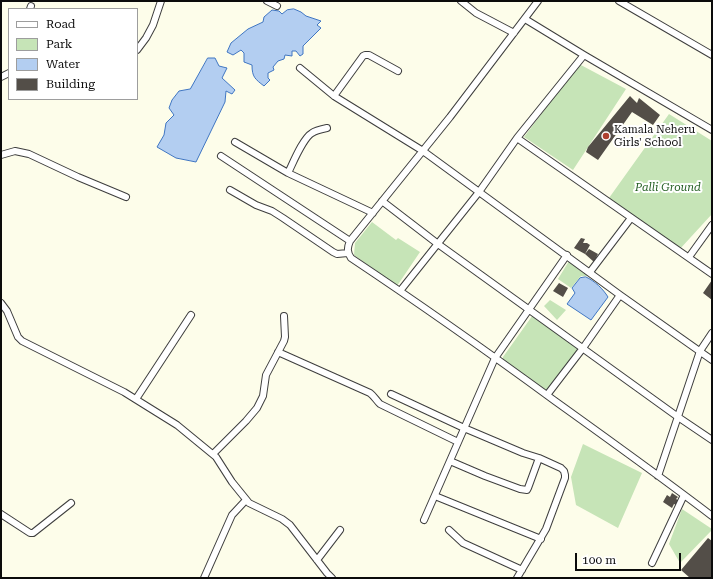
<!DOCTYPE html>
<style>
body{margin:0}
#map{position:relative;width:713px;height:579px;overflow:hidden;background:#fdfdea;font-family:"Roboto Serif",serif}
canvas{display:block}
.frame{position:absolute;inset:0;border:2px solid #0b0b0b;pointer-events:none}
.legend{position:absolute;left:8px;top:8px;width:130px;height:92px;box-sizing:border-box;background:#fff;border:1px solid #9d9d9d;margin:0;padding:5px 7px;list-style:none;font-size:12px;color:#0b0b0b}
.legend li{display:flex;align-items:center;gap:8px;height:20px}
.legend b{width:20px;border:1px solid #9d9d9d}
.scale{position:absolute;left:575px;top:553px;width:106px;height:18px;box-sizing:border-box;border:2px solid #0b0b0b;border-top:0;padding-left:5px;font-size:12px;line-height:14px;white-space:nowrap;color:#0b0b0b;-webkit-text-stroke:3px #fff;paint-order:stroke}
</style>
<div id="map">
<canvas width="713" height="579"></canvas>
<div class="frame"></div>
<ul class="legend">
<li><b style="height:5px;background:#fff"></b>Road</li>
<li><b style="height:11px;background:#c6e4b7"></b>Park</li>
<li><b style="height:11px;background:#b3cef1"></b>Water</li>
<li><b style="height:11px;background:#534e48"></b>Building</li>
</ul>
<div class="scale">100 m</div>
</div>
<script>
const g = document.querySelector('canvas').getContext('2d');
g.lineJoin = 'round';
function paint(path, color) {
  g.fillStyle = color;
  g.fill(path, 'evenodd');
}
function strokePath(path, color, width, dash) {
  g.strokeStyle = color;
  g.lineWidth = width;
  g.lineCap = dash ? 'butt' : 'round';
  g.setLineDash(dash || []);
  g.stroke(path);
}
function label(font, color, halo, rows, align = 'center') {
  g.font = font + ' "Roboto Serif",serif';
  g.lineWidth = 4;
  g.setLineDash([]);
  g.textBaseline = 'middle';
  g.strokeStyle = halo;
  g.fillStyle = color;
  for (const [text, x, y, turn = 0] of rows) {
    g.save();
    g.translate(x, y);
    g.rotate((+turn || 0) * Math.PI / 180);
    g.textAlign = isNaN(turn) ? turn : align;
    if (halo) g.strokeText(text, 0, 0);
    g.fillText(text, 0, 0);
    g.restore();
  }
}
paint(new Path2D(`
 M 579,64 L 626,89 L 573,170 L 524,137 Z
 M 669,114 L 712,141 L 712,214 L 679,250 L 609,198 Z
 M 372,222 L 396,240 L 398,238 L 420,252 L 397,286 L 354,255 L 355,243 Z
 M 569,261 L 588,275 L 588,276 L 581,276 L 571,288 L 558,279 Z
 M 550,300 L 566,310 L 557,320 L 544,306 Z
 M 535,312 L 582,348 L 546,393 L 503,363 L 503,357 Z
 M 583,444 L 642,473 L 618,528 L 576,505 L 571,477 Z
 M 682,509 L 712,529 L 712,530 L 680,563 L 669,544 Z`), '#c6e4b7');
const water = new Path2D(`
 M 294,9 L 301,12 L 306,16 L 321,21 L 317,25 L 321,28 L 303,46 L 303,54 L 300,56 L 296,51 L 292,51 L 292,56 L 285,55 L 284,59 L 278,61 L 273,67 L 274,70 L 268,73 L 268,78 L 270,80 L 264,86 C 255,79 252,77 252,65 L 244,62 L 244,53 L 241,50 L 233,55 L 227,52 L 231,43 L 248,29 L 263,22 L 264,17 L 272,10 L 279,11 L 282,14 L 287,10 Z
 M 208,58 L 215,58 L 219,66 L 227,68 L 222,78 L 235,90 L 232,94 L 226,91 L 225,102 L 196,162 L 176,158 L 157,147 L 164,135 L 166,123 L 174,115 L 169,108 L 172,100 L 179,91 L 190,89 Z
 M 586,277 C 595,281 603,289 608,297 L 591,320 L 567,304 L 575,293 L 572,288 L 580,278 Z`);
paint(water, '#b3cef1');
strokePath(water, '#4076c2', 1);
paint(new Path2D(`
 M 630,96 L 637,103 L 639,98 L 660,115 L 653,125 L 632,112 L 598,160 L 586,152 L 588,147 Z
 M 581,238 L 585,239 L 583,243 L 587,243 L 590,245 L 585,254 L 574,248 Z
 M 589,249 L 598,254 L 594,262 L 585,254 Z
 M 712,280 L 712,300 L 703,293 Z
 M 559,283 L 568,288 L 563,297 L 553,291 Z
 M 672,493 L 678,497 L 676,499 L 680,501 L 678,506 L 674,504 L 672,508 L 663,502 L 667,495 L 670,497 Z
 M 708,538 L 712,541 L 712,578 L 690,578 L 681,570 Z`), '#534e48');
const street = new Path2D(`
 M 267,1 L 277,6
 M 461,1 L 476,13 L 514,33
 M 538,1 L 450,117 L 350,241 C 347,248 347,252 351,258 C 420,304 488,352 555,401 C 608,439 661,477 712,516
 M 619,1 L 712,55
 M 30,9 L 31,6
 M 525,19 L 584,55 L 712,130
 M 137,50 L 146,38 L 153,25 L 161,1
 M 300,68 L 334,96 L 423,151 L 620,295 L 712,360
 M 1,77 L 9,73
 M 334,96 L 363,56 L 365,55 L 369,55 L 398,71
 M 517,138 L 712,274
 M 235,142 L 288,173 L 373,213
 M 1,155 L 15,151 L 29,154 L 78,177 L 126,197
 M 221,156 L 350,241
 M 288,173 C 293,163 303,138 312,133 C 316,130 322,129 327,128
 M 230,190 L 256,205 L 272,211 L 283,218 L 333,252 L 337,254 L 348,253
 M 382,201 L 438,244 L 678,417 L 712,440
 M 689,257 L 712,225
 M 590,272 L 631,218
 M 400,291 L 479,192 L 517,138 L 584,55
 M 1,303 L 7,311 L 18,337 L 22,341 L 124,392 L 177,425 L 216,457 L 232,482 L 249,503 L 282,519 L 290,525 L 327,573 L 332,578
 M 278,352 L 370,393 C 374,396 376,400 380,404 L 458,442
 M 391,394 L 464,428 L 523,453 L 539,458 L 561,468 L 564,471 L 565,475 L 565,478 L 546,529 L 517,578
 M 547,395 L 583,348 L 620,295
 M 136,399 L 191,315
 M 213,454 L 246,421 L 257,408 L 263,396 L 266,375 L 284,341 L 285,337 L 284,316
 M 450,461 L 485,476 L 520,489 L 527,490 L 528,488 L 539,458
 M 658,476 L 700,351 L 712,333
 M 435,496 L 541,539
 M 1,514 L 30,533 L 33,533 L 71,503
 M 424,520 L 495,358 L 567,255
 M 449,530 L 463,543 L 522,570
 M 317,560 L 340,530
 M 652,563 L 684,495
 M 204,578 L 232,515 L 246,500`);
strokePath(street, '#3e3e3e', 8);
strokePath(street, '#fff', 6);
for (const [x, y, r, color] of [
 [606,136,4,"#af402f"]
]) {
  const dot = new Path2D();
  dot.arc(x, y, r, 0, 2 * Math.PI);
  g.fillStyle = color;
  g.fill(dot);
  strokePath(dot, '#fff', 1.5);
}
label('11px', '#0b0b0b', '#fff', [
 ["Kamala Neheru",614,130],
 ["Girls' School",614,143]
], 'left');
label('italic 11px', '#225d21', '#fff', [
 ["Palli Ground",668,188]
]);
</script>
